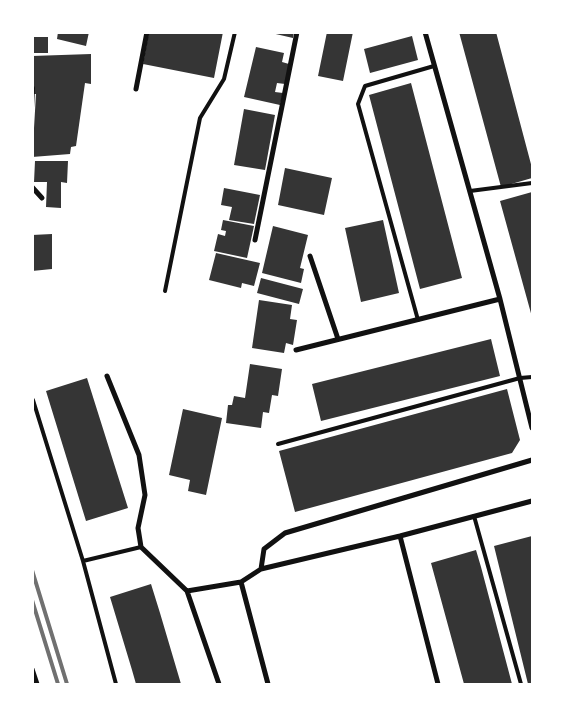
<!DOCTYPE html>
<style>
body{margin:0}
#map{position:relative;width:565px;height:717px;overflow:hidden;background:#fff;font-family:Cabin,sans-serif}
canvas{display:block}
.frame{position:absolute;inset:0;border:34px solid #fff;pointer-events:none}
</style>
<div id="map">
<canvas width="565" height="717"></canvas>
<div class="frame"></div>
</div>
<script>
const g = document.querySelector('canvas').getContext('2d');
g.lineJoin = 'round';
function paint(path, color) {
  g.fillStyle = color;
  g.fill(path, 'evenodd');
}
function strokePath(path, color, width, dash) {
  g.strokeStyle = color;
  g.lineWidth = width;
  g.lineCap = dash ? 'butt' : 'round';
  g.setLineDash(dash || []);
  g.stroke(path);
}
paint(new Path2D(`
 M 58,32 L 89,32 L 86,46 L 57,39 Z
 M 149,32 L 223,32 L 214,78 L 143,64 Z
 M 267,32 L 294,32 L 293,38 Z
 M 327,32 L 353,32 L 343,81 L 318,76 Z
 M 459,32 L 496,32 L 532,168 L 532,178 L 501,187 Z
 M 412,36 L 418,60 L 370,73 L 364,49 Z
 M 32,37 L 48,37 L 48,53 L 32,53 Z
 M 256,47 L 284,53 L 282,62 L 289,64 L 285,84 L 277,83 L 275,92 L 283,93 L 280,105 L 244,97 Z
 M 91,54 L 91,84 L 85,83 L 76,146 L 71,147 L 70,154 L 32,157 L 32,129 L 34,128 L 36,94 L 32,94 L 32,56 Z
 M 411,83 L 462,278 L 420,289 L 369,95 Z
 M 244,109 L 275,115 L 265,170 L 234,165 Z
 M 35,161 L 68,161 L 67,183 L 61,182 L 61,208 L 46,207 L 47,182 L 34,182 Z
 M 285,168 L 332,178 L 324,215 L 278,205 Z
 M 224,188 L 260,195 L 254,224 L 229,220 L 232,207 L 221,205 Z
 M 532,192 L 532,317 L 500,201 Z
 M 223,220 L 254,226 L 247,258 L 214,251 L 218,234 L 225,236 L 226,231 L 221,230 Z
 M 383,220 L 399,293 L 361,302 L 345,228 Z
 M 273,226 L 308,235 L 300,268 L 304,269 L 301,283 L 262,273 Z
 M 52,234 L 52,269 L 32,271 L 32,235 Z
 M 216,253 L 260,263 L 254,286 L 242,283 L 241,288 L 209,280 Z
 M 261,278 L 303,289 L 299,304 L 257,293 Z
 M 259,300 L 292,305 L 290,319 L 297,320 L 293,345 L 286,343 L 284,353 L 252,348 Z
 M 491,339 L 500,376 L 321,421 L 312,384 Z
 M 250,364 L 282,369 L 278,396 L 272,395 L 269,413 L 263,412 L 261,428 L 226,423 L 228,405 L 232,405 L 234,396 L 245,398 Z
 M 87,378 L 128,508 L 86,521 L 46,391 Z
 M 507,389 L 520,440 L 512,453 L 295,512 L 279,451 Z
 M 183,409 L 222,418 L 206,495 L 188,491 L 190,480 L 169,475 Z
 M 532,536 L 532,684 L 528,684 L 494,546 Z
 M 476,550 L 481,567 L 512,684 L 464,684 L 431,563 Z
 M 151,584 L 160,613 L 181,684 L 136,684 L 132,670 L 110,597 Z`), '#353535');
strokePath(new Path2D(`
 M 32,108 L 33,88
 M 470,191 L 532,183
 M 165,291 L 200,118 L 224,79 L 235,32
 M 418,320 L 358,104 L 365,86 L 434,66
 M 33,400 L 83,561 L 116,684
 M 278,444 L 520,378 L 532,377
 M 474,516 L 521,684
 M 83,561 L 141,547`), '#111', 4);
strokePath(new Path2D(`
 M 425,32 L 500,299 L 532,428
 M 136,89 L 147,32
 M 32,187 L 42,198
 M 255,240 L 297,32
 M 310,256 L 338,339
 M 296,350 L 500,299
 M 107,376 L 139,455 L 145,495 L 138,528 L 141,547 L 187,591 L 219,684
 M 400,536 L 438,684
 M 261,569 L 264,549 L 285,533 L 532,460
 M 241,582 L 268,684
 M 187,591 L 241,582 L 261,569 L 400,536 L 532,501
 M 32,669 L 37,684`), '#111', 5);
strokePath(new Path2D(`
 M 32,570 L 67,684
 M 32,600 L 58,684`), '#707070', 4);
</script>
